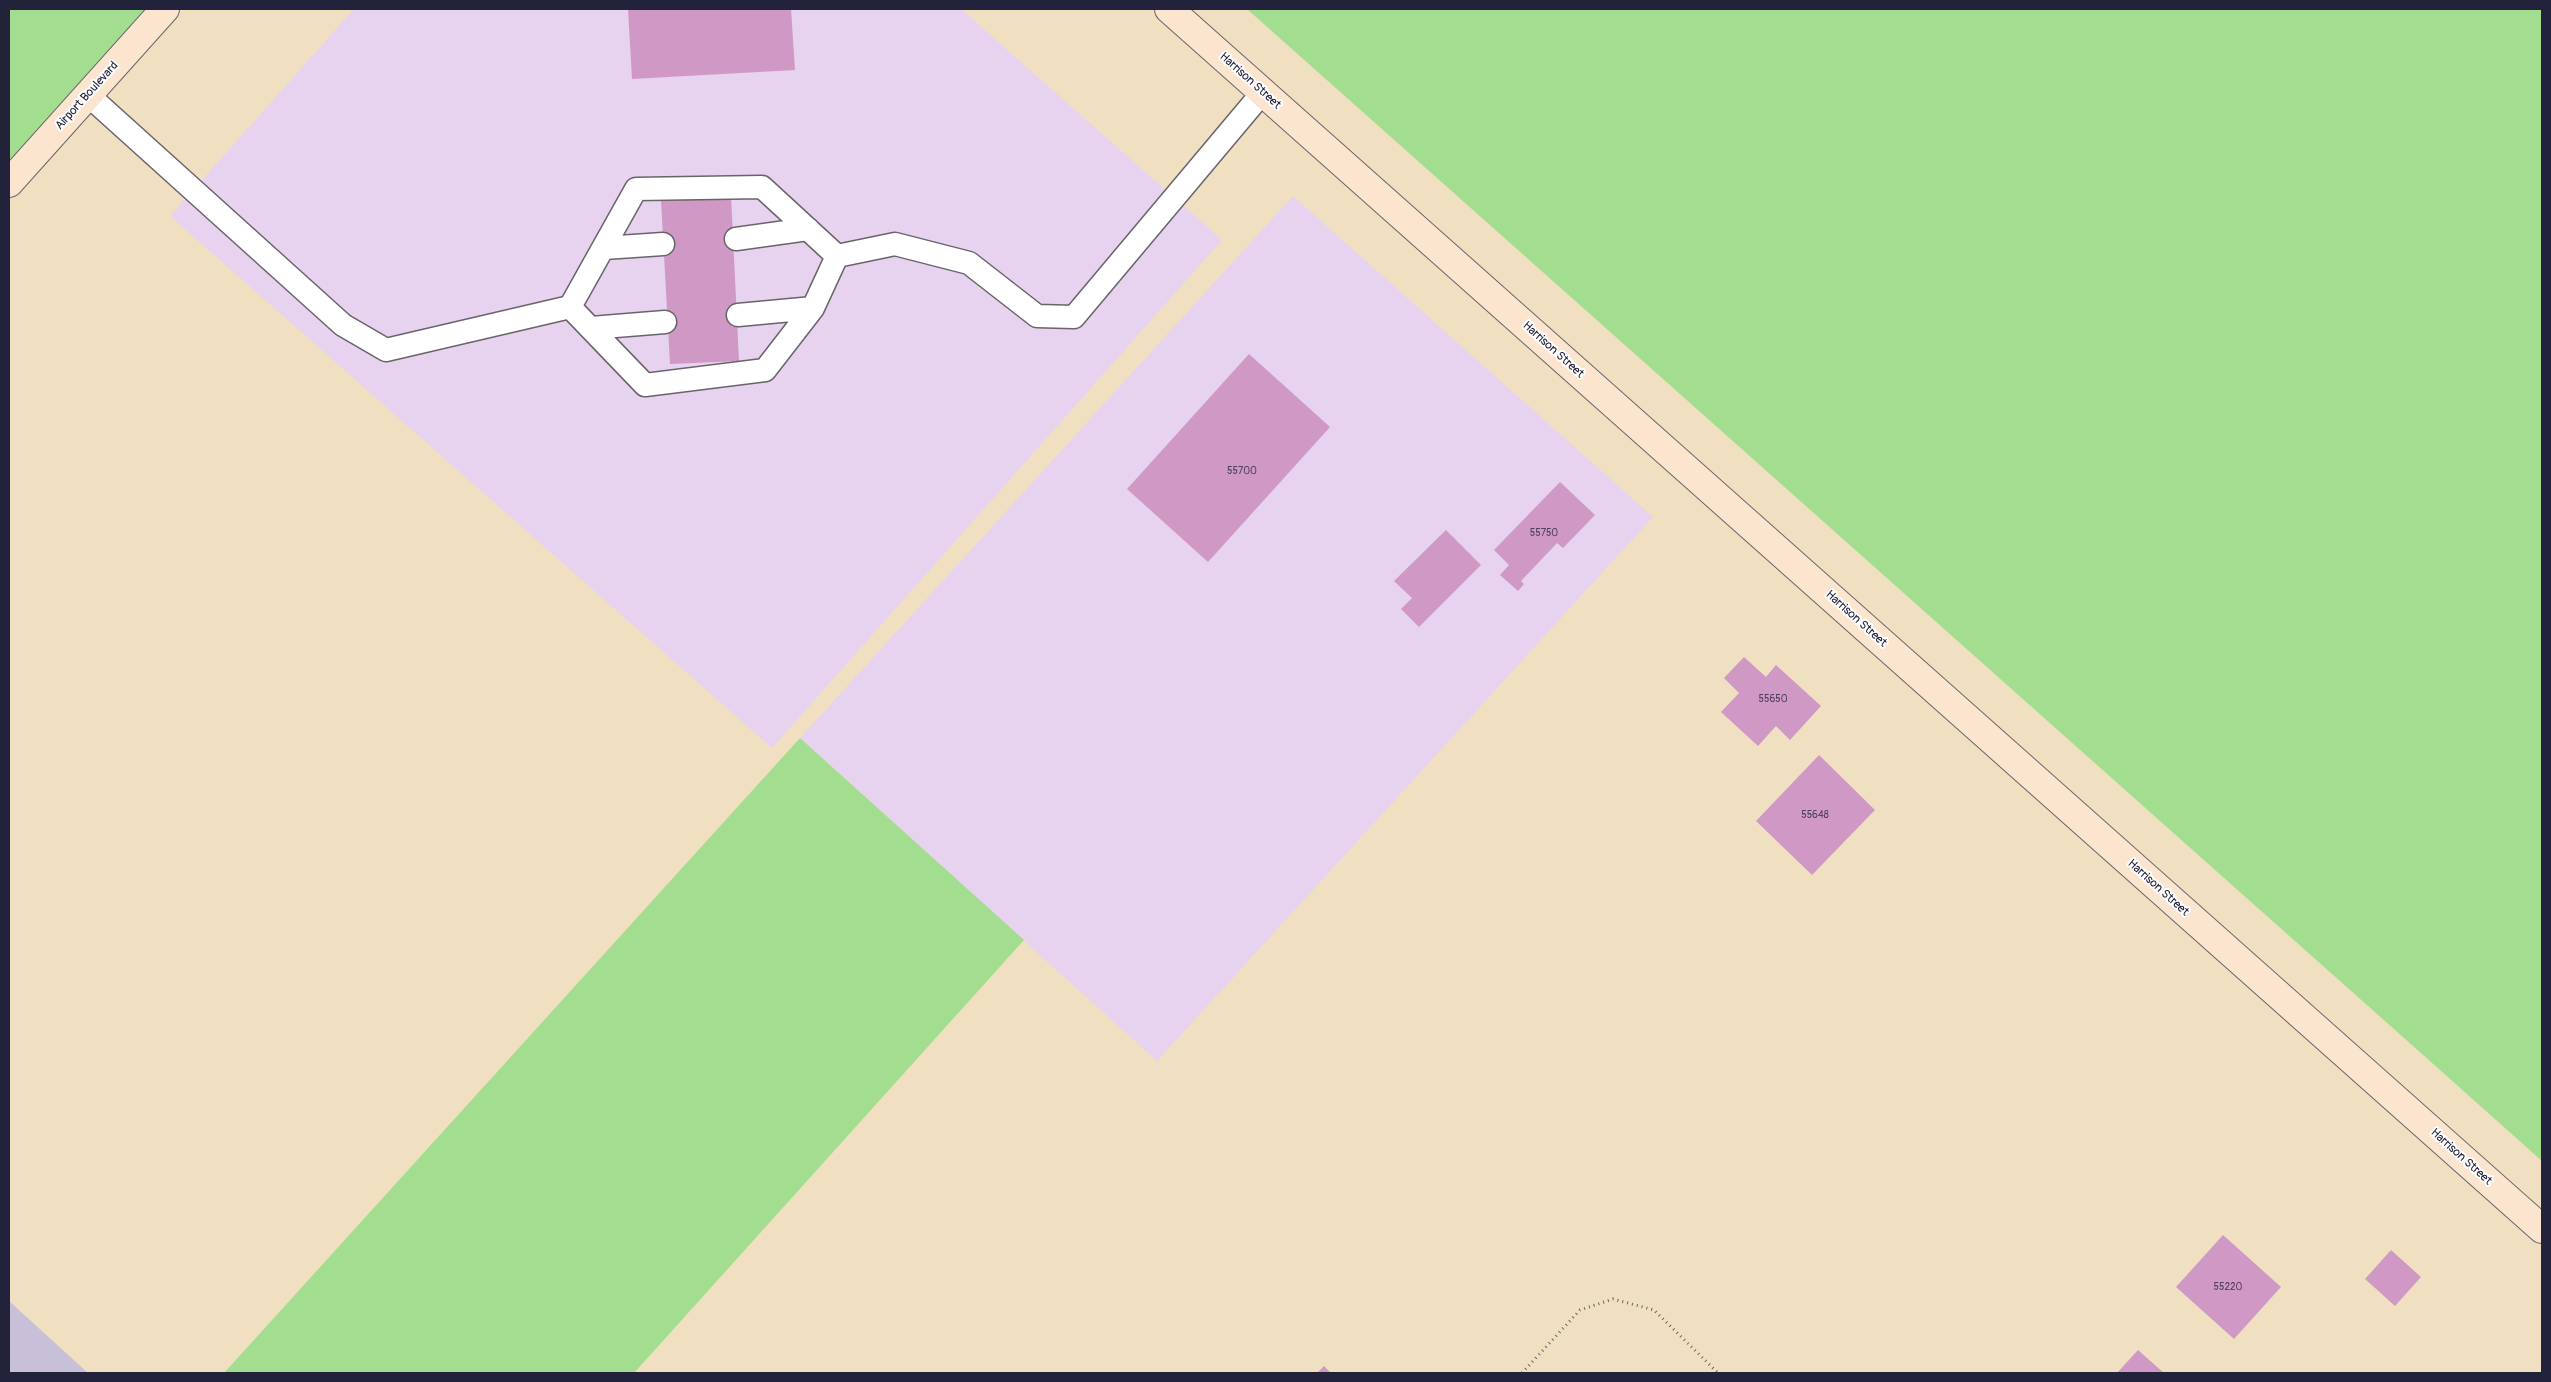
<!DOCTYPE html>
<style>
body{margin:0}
#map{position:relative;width:2551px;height:1382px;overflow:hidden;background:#f0e0c1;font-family:Pangolin,sans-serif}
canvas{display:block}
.frame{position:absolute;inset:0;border:10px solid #22223b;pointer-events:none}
</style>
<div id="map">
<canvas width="2551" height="1382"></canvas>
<div class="frame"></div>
</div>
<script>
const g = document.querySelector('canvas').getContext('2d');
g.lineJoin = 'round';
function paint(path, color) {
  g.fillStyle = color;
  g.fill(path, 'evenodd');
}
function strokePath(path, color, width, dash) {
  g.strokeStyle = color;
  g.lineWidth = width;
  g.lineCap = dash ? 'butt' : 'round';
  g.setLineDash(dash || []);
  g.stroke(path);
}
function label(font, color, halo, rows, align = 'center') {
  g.font = font + ' Pangolin,sans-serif';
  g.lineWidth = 4;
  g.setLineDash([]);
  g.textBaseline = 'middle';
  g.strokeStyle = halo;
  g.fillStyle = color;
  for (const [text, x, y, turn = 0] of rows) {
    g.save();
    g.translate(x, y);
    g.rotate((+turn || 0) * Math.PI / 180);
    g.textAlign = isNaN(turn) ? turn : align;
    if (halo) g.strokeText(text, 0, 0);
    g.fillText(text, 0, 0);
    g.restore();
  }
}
paint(new Path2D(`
 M 354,9 L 961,9 L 1222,240 L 772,748 L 170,216 Z
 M 1293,196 L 1653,517 L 1157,1061 L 800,738 Z`), '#e7d2ef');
paint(new Path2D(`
 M 9,1301 L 88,1373 L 9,1373 Z`), '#c8bfd8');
paint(new Path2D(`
 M 9,9 L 158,9 L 9,176 Z
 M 1247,9 L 2542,9 L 2542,1161 L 2422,1054 Z
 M 800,738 L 1024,940 L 634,1373 L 224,1373 Z`), '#a3dd90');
paint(new Path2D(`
 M 628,9 L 791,9 L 795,70 L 632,79 Z
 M 731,196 L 739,361 L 670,364 L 661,200 Z
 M 1249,354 L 1330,427 L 1208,562 L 1127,489 Z
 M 1560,482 L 1595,515 L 1563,548 L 1557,543 L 1521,581 L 1524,584 L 1518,591 L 1500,575 L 1509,565 L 1494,550 Z
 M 1446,530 L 1481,565 L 1419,627 L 1401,609 L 1412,598 L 1394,581 Z
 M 1744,657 L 1766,677 L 1776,665 L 1821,706 L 1790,740 L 1776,726 L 1758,746 L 1721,712 L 1739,693 L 1724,678 Z
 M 1819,755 L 1875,810 L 1812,875 L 1756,821 Z
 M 2223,1235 L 2281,1287 L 2234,1339 L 2176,1287 Z
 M 2391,1250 L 2421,1277 L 2395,1306 L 2365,1279 Z
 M 2138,1350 L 2164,1373 L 2117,1373 Z
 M 1324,1366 L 1331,1373 L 1317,1373 Z`), '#d098c5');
const lane = new Path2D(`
 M 88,95 L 343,325 L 386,350 L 570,307 L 636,189 L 762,187 L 837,256 L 813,308 L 765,370 L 645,385 L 570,307
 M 736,239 L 808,229
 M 604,248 L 663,244
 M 837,256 L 895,244 L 969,263 L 1037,316 L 1074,317 L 1263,92
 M 738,315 L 813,308
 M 591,328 L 665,322`);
const secondary = new Path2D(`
 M 1169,9 L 2542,1229
 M 9,183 L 165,9`);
strokePath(lane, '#6a646a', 25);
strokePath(secondary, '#6a646a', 30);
strokePath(new Path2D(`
 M 1522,1373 L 1580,1310 L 1613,1299 L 1654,1310 L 1718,1373`), '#6a646a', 3, [1, 4]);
strokePath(lane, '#fff', 22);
strokePath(secondary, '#fbe5cf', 28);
label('10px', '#4e405e', null, [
 ["55700",1242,471],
 ["55750",1544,533],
 ["55650",1773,699],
 ["55648",1815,815],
 ["55220",2228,1287]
]);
label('12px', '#22223b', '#fff', [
 ["Harrison Street",1250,81,42],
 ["Airport Boulevard",87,96,-48],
 ["Harrison Street",1553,350,42],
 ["Harrison Street",1856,619,42],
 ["Harrison Street",2158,888,42],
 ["Harrison Street",2461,1157,42]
]);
</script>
